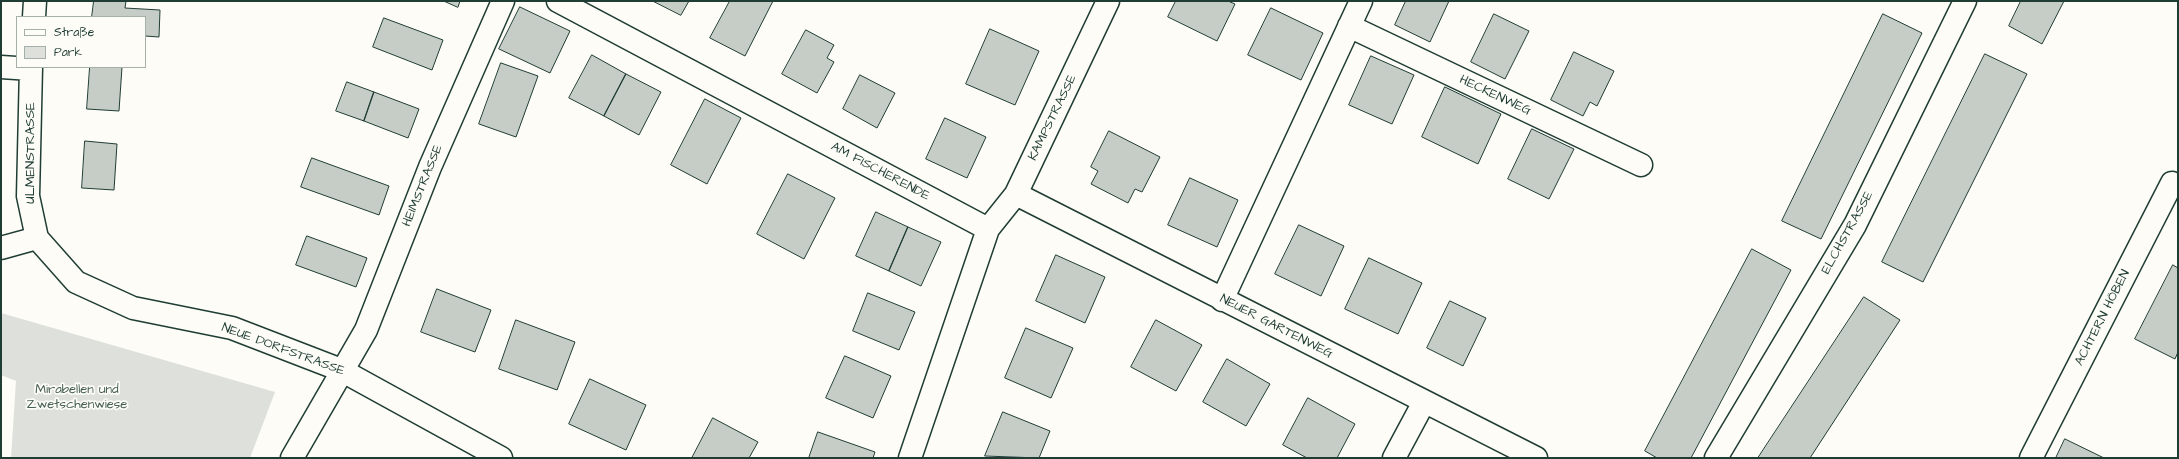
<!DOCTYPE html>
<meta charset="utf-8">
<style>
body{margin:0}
#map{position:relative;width:2179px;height:459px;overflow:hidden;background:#fdfcf7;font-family:"Architects Daughter",sans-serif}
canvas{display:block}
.frame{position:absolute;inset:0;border:2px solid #1f3d34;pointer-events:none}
.legend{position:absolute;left:16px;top:16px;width:130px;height:52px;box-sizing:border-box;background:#fdfcf7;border:1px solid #a4b0a9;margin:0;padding:5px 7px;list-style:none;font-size:12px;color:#1f3d34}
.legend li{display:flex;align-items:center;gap:8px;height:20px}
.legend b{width:20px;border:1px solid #a4b0a9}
</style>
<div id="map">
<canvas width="2179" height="459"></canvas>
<div class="frame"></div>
<ul class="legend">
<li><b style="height:5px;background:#fdfcf7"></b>Straße</li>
<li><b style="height:11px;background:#dde0db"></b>Park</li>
</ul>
</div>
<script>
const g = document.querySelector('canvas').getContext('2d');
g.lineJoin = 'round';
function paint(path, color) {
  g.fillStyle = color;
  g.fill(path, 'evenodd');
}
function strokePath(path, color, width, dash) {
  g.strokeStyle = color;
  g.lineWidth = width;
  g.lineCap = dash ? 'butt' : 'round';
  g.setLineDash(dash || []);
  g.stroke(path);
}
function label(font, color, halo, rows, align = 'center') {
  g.font = font + ' "Architects Daughter",sans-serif';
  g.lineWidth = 3.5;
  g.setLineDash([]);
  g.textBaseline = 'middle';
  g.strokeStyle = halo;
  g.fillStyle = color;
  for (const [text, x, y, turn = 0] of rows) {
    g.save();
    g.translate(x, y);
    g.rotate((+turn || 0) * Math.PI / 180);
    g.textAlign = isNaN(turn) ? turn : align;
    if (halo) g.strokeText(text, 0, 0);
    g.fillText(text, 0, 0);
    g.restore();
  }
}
paint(new Path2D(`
 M 1,313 L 275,392 L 250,458 L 11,458 L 16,381 L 1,375 Z`), '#dde0db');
const building = new Path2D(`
 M 94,1 L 126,1 L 125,8 L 160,10 L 159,37 L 145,36 L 145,17 L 92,17 Z
 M 444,1 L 460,1 L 458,7 Z
 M 653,1 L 689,1 L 681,15 Z
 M 730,1 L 773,1 L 745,56 L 710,38 Z
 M 1176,1 L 1228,1 L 1235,4 L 1217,41 L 1168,17 Z
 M 1406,1 L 1449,1 L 1430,42 L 1395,25 Z
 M 2021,1 L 2064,1 L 2042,44 L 2009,26 Z
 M 520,7 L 570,31 L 550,73 L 499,49 Z
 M 1271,8 L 1323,33 L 1301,80 L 1248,55 Z
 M 1494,14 L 1529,31 L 1505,79 L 1471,62 Z
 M 1883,14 L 1922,33 L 1821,239 L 1782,221 Z
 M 384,18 L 443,40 L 432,70 L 373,47 Z
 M 990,29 L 1039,51 L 1015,105 L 966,84 Z
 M 806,30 L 834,45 L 827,58 L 834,62 L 817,93 L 782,74 Z
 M 1574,52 L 1614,71 L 1597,106 L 1590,102 L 1583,116 L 1551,100 Z
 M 1985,54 L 2027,74 L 1923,282 L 1882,262 Z
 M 592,55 L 626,74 L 604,116 L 569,98 Z
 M 1371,56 L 1414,75 L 1392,124 L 1349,105 Z
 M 501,63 L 538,76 L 516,137 L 479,124 Z
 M 90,67 L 122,67 L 119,111 L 87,109 Z
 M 626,74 L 661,92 L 639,135 L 604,116 Z
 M 860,75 L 895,93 L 877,128 L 843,109 Z
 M 347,82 L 374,92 L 364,121 L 336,111 Z
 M 1445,87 L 1501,114 L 1478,164 L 1422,137 Z
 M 374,92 L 419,109 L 408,138 L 364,121 Z
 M 705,99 L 741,118 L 707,184 L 671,165 Z
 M 945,118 L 986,137 L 967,178 L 926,159 Z
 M 1532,129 L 1574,149 L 1549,199 L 1508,179 Z
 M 1109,131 L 1160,157 L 1142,192 L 1135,189 L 1128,203 L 1091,184 L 1098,171 L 1091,167 Z
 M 85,141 L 117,144 L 114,190 L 82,188 Z
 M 312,158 L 389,186 L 379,215 L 301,187 Z
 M 788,174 L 835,198 L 804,259 L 757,234 Z
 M 1190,178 L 1238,200 L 1217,247 L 1168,225 Z
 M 876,212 L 908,227 L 889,271 L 856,256 Z
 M 1299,225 L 1344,246 L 1321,296 L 1275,274 Z
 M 908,227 L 941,242 L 921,286 L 889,271 Z
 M 307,236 L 367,258 L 356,287 L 296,265 Z
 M 1752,249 L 1791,270 L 1691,458 L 1657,458 L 1645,451 Z
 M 1056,255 L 1105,277 L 1085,323 L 1036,301 Z
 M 1369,258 L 1422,283 L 1398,334 L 1345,309 Z
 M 2173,265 L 2178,268 L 2178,352 L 2175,359 L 2135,339 Z
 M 437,289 L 491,310 L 475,352 L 421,332 Z
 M 868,293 L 915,312 L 899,350 L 853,331 Z
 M 1864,297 L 1900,320 L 1810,458 L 1758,458 Z
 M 1450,301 L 1486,318 L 1463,366 L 1427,348 Z
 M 516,320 L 575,342 L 557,390 L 499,369 Z
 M 1156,320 L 1202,345 L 1176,391 L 1131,367 Z
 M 1026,328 L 1073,348 L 1051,398 L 1005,378 Z
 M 845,356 L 891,376 L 873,418 L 826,398 Z
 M 1227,359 L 1270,384 L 1246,426 L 1203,402 Z
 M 590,379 L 646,405 L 626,450 L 569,424 Z
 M 1308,398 L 1355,424 L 1337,458 L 1307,458 L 1283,445 Z
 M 1003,412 L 1050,431 L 1039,458 L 985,456 Z
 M 713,418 L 758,442 L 749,458 L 692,458 Z
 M 818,432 L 875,452 L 873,458 L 809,458 Z
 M 2065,439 L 2104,458 L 2056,458 Z`);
paint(building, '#c6cdc7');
strokePath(building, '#1f3d34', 1);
const minor = new Path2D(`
 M 558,1 L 988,229
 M 34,17 L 35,1
 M 1349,26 L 1641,165
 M 1,67 L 31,69
 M 31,67 L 28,196 L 37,238 L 76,282 L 133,308 L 232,328 L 341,370 L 501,458
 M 1016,194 L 1536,458
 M 1,248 L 37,238
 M 1222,300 L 1361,1
 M 292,458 L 366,330 L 430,167 L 503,1
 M 910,458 L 988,229 L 1016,194 L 1108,1
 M 1394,458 L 1424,402
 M 1716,458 L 1855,225 L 1965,1
 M 2031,458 L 2172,183 L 2178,186`);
strokePath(minor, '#1f3d34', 25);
strokePath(minor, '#fdfcf7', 22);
label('13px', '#1f3d34', '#fdfcf7', [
 ["HECKENWEG",1495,96,25],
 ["KAMPSTRASSE",1053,118,-64],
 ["ULMENSTRASSE",31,153,-90],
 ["AM FISCHERENDE",880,172,28],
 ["HEIMSTRASSE",423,186,-68],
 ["ELCHSTRASSE",1848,233,-61],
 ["ACHTERN HÖBEN",2103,318,-63],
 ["NEUER GARTENWEG",1276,327,27],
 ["NEUE DORFSTRASSE",283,350,20]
]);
label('13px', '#455e55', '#fdfcf7', [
 ["Mirabellen und",77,390],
 ["Zwetschenwiese",77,405]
]);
</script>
